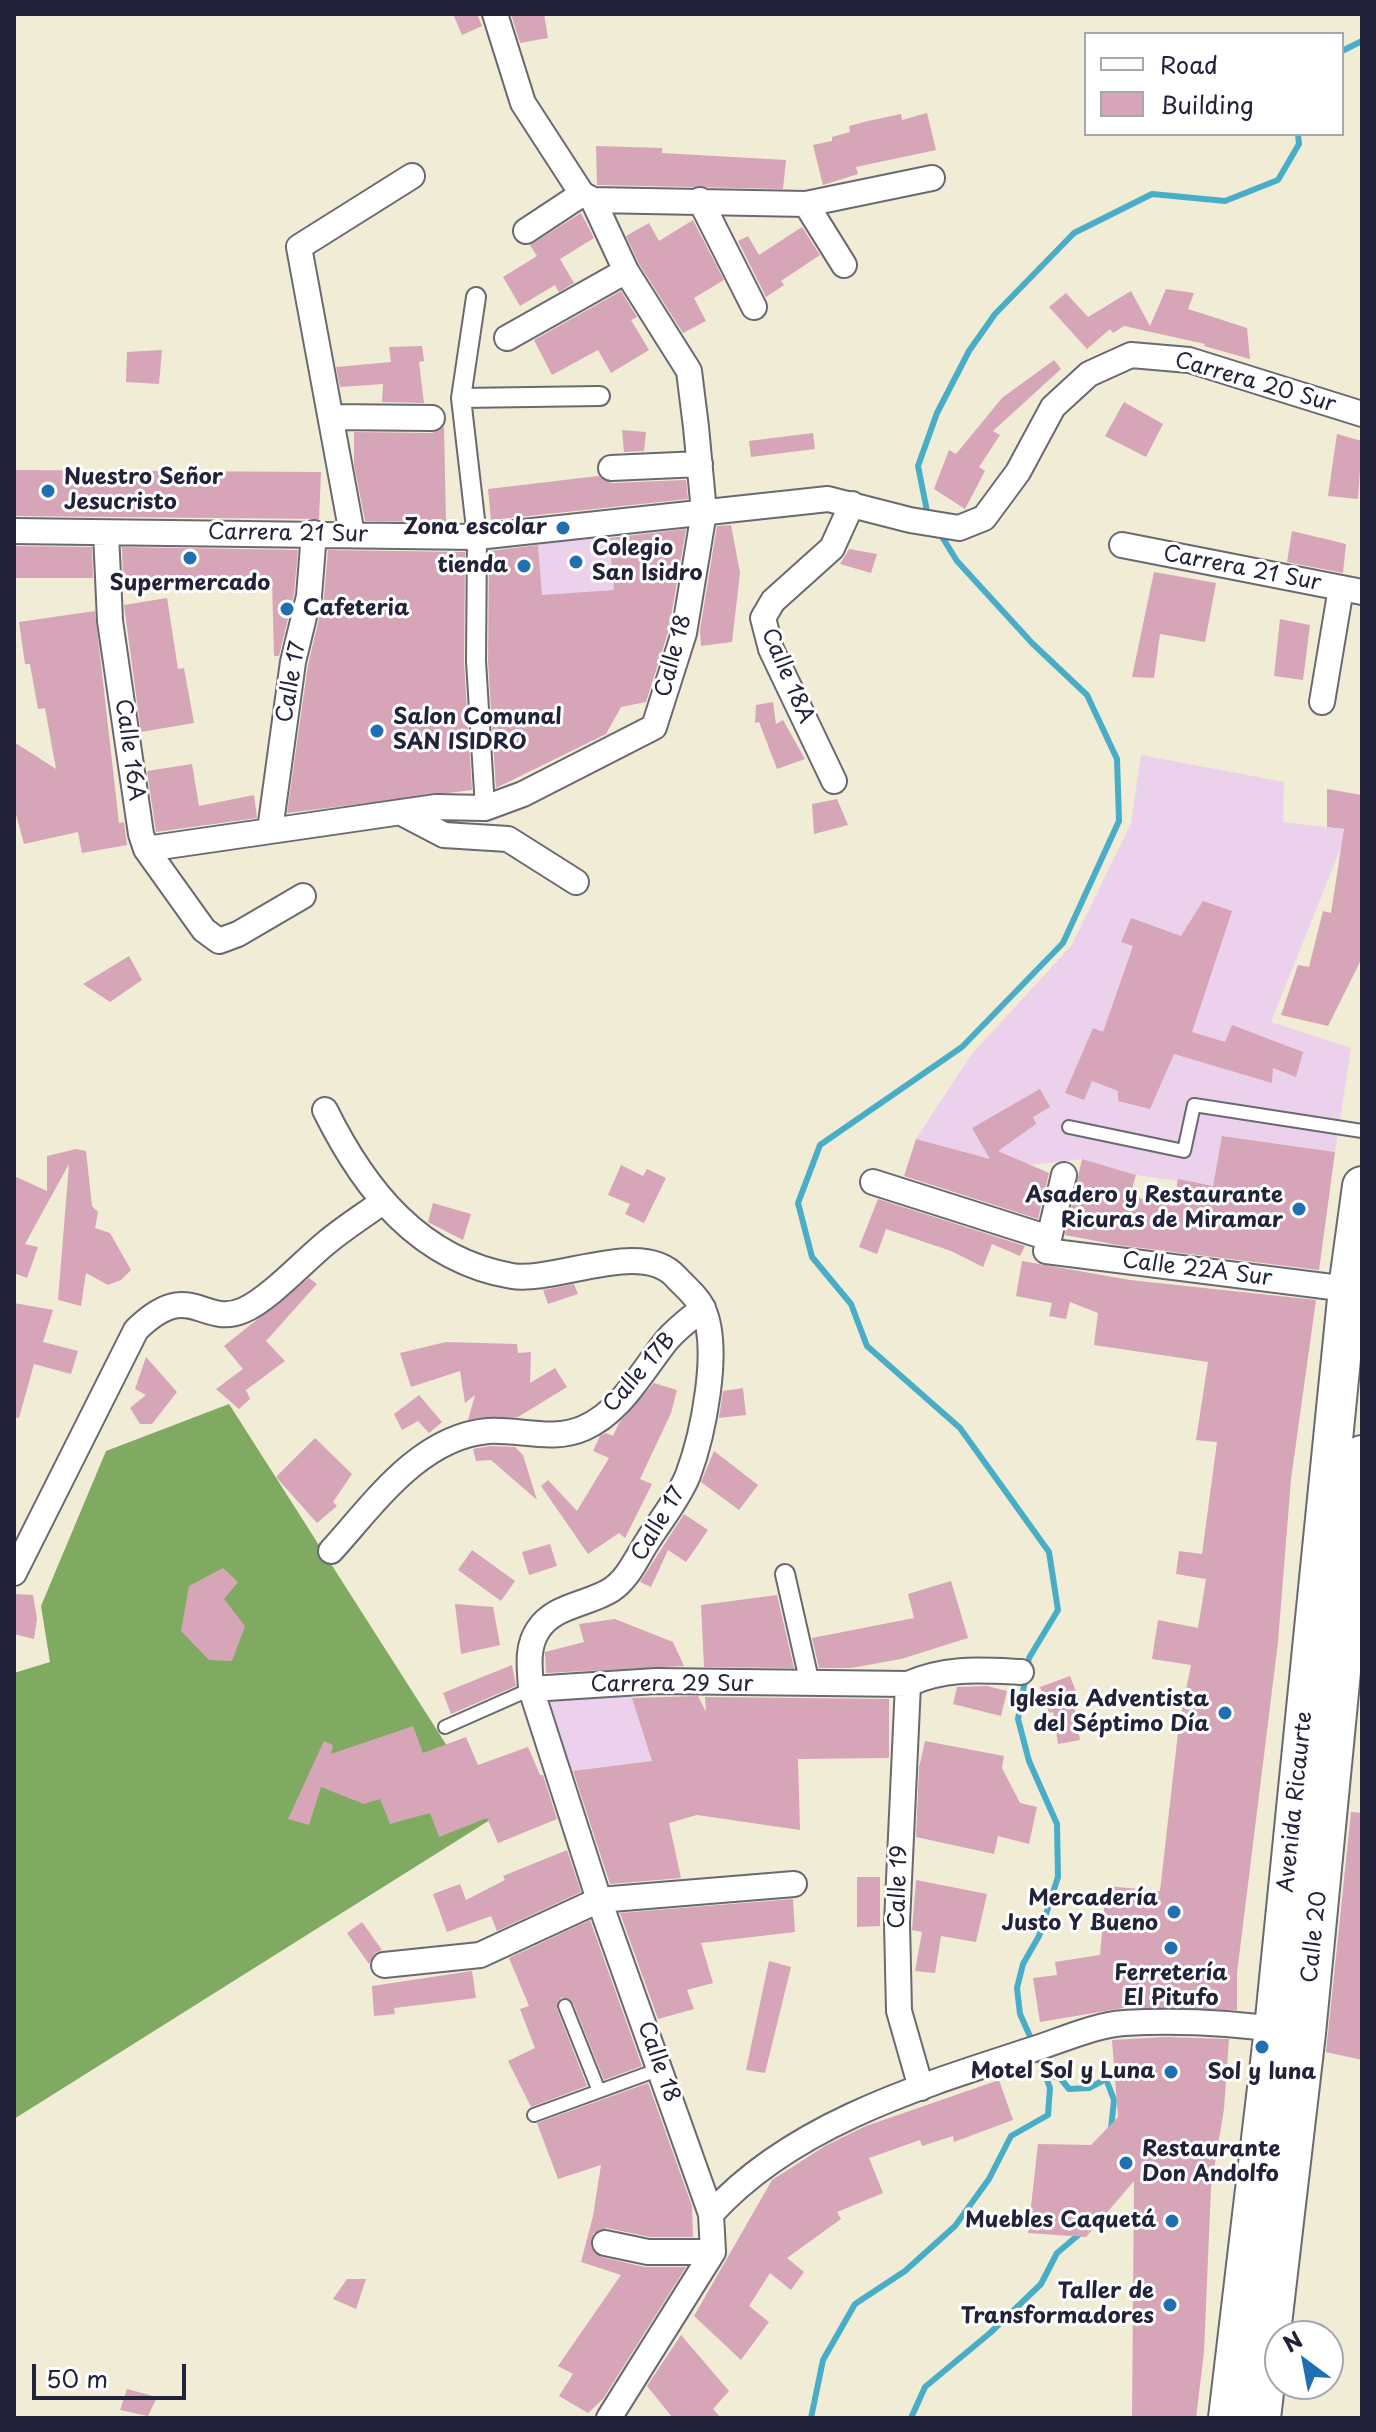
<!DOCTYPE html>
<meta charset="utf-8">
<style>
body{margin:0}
#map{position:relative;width:1376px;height:2432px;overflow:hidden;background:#f1ecd5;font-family:"Playpen Sans",sans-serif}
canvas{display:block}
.frame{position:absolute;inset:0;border:16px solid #22223b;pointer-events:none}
.legend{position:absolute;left:1084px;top:32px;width:260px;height:104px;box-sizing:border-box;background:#fff;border:2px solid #a7a7b1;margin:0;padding:10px 14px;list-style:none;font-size:24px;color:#22223b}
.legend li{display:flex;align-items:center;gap:16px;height:40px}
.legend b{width:40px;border:2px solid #a7a7b1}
.north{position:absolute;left:1264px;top:2320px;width:80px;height:80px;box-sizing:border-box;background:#fff;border:2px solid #a7a7b1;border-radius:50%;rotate:328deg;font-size:22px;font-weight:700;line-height:32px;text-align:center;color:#22223b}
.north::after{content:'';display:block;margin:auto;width:28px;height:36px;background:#1f6fb2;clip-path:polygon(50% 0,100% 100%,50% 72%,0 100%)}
.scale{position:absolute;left:32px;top:2364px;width:154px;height:36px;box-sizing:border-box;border:4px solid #22223b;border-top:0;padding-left:10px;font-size:24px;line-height:28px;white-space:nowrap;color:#22223b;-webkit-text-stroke:6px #fff;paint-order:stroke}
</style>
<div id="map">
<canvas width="1376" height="2432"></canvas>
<div class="frame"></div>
<ul class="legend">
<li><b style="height:10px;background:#fff"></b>Road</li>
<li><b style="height:22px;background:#d6a5b8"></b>Building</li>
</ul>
<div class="north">N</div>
<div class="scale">50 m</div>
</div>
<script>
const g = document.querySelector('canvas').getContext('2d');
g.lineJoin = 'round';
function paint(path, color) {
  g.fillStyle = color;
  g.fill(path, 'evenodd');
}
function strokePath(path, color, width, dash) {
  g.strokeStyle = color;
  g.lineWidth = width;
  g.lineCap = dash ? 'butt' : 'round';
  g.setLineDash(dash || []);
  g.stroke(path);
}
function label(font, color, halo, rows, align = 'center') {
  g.font = font + ' "Playpen Sans",sans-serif';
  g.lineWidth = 6;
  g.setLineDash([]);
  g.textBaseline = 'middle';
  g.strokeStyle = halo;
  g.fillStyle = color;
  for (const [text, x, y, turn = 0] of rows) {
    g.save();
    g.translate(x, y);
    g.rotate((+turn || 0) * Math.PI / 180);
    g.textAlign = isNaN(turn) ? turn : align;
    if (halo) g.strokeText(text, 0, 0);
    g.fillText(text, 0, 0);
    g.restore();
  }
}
paint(new Path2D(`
 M 609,528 L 614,590 L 542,596 L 537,533 Z
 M 1141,755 L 1284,782 L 1283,822 L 1348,830 L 1271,1022 L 1351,1048 L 1335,1152 L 1223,1136 L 1213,1186 L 1136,1175 L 1082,1159 L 1031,1165 L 967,1154 L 916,1139 L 971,1055 L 1071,946 L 1131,824 Z
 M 629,1687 L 652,1761 L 561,1773 L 532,1689 Z`), '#ebd1eb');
paint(new Path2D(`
 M 229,1404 L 493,1818 L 14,2119 L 14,1673 L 50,1662 L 41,1606 L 106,1451 Z`), '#80aa62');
strokePath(new Path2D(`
 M 1342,51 L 1362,41
 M 928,516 L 918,466 L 937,413 L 969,351 L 995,314 L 1074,233 L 1152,194 L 1225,201 L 1278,180 L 1299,144 L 1298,134
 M 939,532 L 957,561 L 1032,643 L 1087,695 L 1117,759 L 1119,821 L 1063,943 L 962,1047 L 820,1145 L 798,1203 L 812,1257 L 851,1304 L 867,1346 L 960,1428 L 1049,1552 L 1058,1610 L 1029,1658 L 1018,1719 L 1029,1761 L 1057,1824 L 1058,1877 L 1039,1936 L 1023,1964 L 1017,1988 L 1020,2014 L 1033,2043
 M 1046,2074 L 1060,2078 L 1069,2089 L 1089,2088 L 1106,2079 L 1114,2100 L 1111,2129
 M 811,2418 L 823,2360 L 855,2304 L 905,2271 L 955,2226 L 989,2179 L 1011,2136 L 1048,2115 L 1050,2088 L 1037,2053
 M 911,2418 L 925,2387 L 990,2333 L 1041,2284 L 1057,2253 L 1082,2232`), '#49adc8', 6);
paint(new Path2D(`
 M 453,14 L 477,14 L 482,26 L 462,35 Z
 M 511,14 L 544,14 L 548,38 L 520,43 Z
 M 927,113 L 936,150 L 856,167 L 858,174 L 823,185 L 813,145 L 832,141 L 832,137 L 850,132 L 849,126 L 868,121 L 901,114 L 902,120 Z
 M 596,146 L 662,148 L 662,153 L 786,160 L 783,189 L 597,185 Z
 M 581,213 L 594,238 L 560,259 L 574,283 L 559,292 L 555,285 L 520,306 L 503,277 L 537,256 L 530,245 Z
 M 693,220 L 724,280 L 694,298 L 706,321 L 683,333 L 639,264 L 626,236 L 649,223 L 659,241 Z
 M 802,227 L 820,255 L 781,281 L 784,285 L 766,297 L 738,241 L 748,236 L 759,255 Z
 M 1166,289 L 1194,293 L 1188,309 L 1247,328 L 1250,359 L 1204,346 L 1205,344 L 1124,326 L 1113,333 L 1110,329 L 1087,349 L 1049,307 L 1066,293 L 1088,317 L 1131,291 L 1150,326 Z
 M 621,291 L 637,317 L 631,320 L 649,350 L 611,373 L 598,350 L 552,375 L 534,340 Z
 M 422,346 L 424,361 L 419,362 L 424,403 L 382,402 L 383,384 L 340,387 L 336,367 L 391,362 L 389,347 Z
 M 162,350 L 159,384 L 126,382 L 127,352 Z
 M 1054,360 L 1061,369 L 993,431 L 1000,435 L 979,467 L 985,471 L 965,509 L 934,489 L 949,450 L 956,454 L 1002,398 Z
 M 1124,402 L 1163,424 L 1146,457 L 1105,436 Z
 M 444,427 L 446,522 L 365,521 L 354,465 L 354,432 L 432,433 Z
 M 622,430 L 646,432 L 644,451 L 624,452 Z
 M 813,433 L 815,449 L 751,457 L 749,441 Z
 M 1337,434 L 1362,441 L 1358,499 L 1328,496 Z
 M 14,470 L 321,472 L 319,519 L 14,516 Z
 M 598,476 L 612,483 L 686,480 L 688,499 L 491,520 L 488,489 Z
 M 731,525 L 740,573 L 732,642 L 701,646 L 700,630 L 717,526 Z
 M 686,529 L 669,629 L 646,702 L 621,707 L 606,734 L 496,788 L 488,661 L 489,551 L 538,545 L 542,595 L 614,590 L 609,538 Z
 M 1292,531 L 1346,544 L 1343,573 L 1287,562 Z
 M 14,546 L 92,547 L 93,578 L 14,578 Z
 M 122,547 L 298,550 L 294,594 L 279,656 L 274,656 L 272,579 L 123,578 Z
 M 849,549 L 877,554 L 871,573 L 840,564 Z
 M 328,550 L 465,552 L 464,662 L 472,790 L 287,813 L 308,665 L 324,597 Z
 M 1154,572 L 1216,583 L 1205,642 L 1160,634 L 1154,678 L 1132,677 Z
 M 167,598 L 178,669 L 184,668 L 194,723 L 141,732 L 124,605 Z
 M 95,611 L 119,823 L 124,822 L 127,845 L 82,853 L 78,832 L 24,844 L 14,807 L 14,742 L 56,769 L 45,708 L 38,709 L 30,664 L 25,664 L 19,622 Z
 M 1280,619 L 1310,625 L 1303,680 L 1274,676 Z
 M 773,702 L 776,724 L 783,720 L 805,759 L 777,769 L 759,722 L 755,723 L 756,705 Z
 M 192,764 L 199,806 L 254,795 L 257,818 L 156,832 L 147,771 Z
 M 1327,789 L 1362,795 L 1362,958 L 1328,1026 L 1281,1015 L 1298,965 L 1309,967 L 1323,911 L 1331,913 L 1344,829 L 1327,827 Z
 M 837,799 L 848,825 L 814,834 L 812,804 Z
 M 1203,901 L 1232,911 L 1192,1032 L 1225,1042 L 1232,1025 L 1303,1052 L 1296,1077 L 1273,1068 L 1272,1083 L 1174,1054 L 1150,1109 L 1118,1101 L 1118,1091 L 1092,1081 L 1084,1100 L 1065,1093 L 1093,1028 L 1103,1032 L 1133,946 L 1121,942 L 1131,918 L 1181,936 Z
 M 129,956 L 142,980 L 110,1002 L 83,984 Z
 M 1040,1089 L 1050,1107 L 1033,1117 L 1036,1124 L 998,1151 L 1049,1173 L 1038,1219 L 904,1176 L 916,1139 L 990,1159 L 972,1128 Z
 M 1222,1136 L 1335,1152 L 1319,1270 L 1117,1245 L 1065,1235 L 1082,1159 L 1136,1175 L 1130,1196 L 1173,1206 L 1178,1179 L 1213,1186 Z
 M 76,1149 L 86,1151 L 92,1206 L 98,1212 L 95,1228 L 110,1233 L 131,1270 L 121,1280 L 108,1285 L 86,1273 L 81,1306 L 58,1300 L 69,1164 L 25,1244 L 38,1247 L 27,1278 L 14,1273 L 14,1176 L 47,1191 L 47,1156 Z
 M 621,1165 L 643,1176 L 647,1169 L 666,1178 L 644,1223 L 625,1214 L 630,1204 L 608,1195 Z
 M 878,1199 L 1025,1246 L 1020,1256 L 992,1244 L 983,1267 L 951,1251 L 886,1229 L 877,1254 L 859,1247 Z
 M 433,1203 L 471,1214 L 463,1240 L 428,1222 Z
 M 1022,1261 L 1130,1280 L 1316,1300 L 1291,1479 L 1278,1642 L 1237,1973 L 1237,2010 L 1123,2008 L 1040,2022 L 1033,1978 L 1057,1975 L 1055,1962 L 1100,1955 L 1106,1886 L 1160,1891 L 1179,1724 L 1191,1665 L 1152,1659 L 1158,1620 L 1198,1628 L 1206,1579 L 1176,1574 L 1179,1551 L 1202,1554 L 1217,1442 L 1196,1440 L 1208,1362 L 1094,1345 L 1098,1313 L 1070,1302 L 1066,1319 L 1049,1316 L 1052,1303 L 1016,1296 Z
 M 309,1278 L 317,1284 L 266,1341 L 285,1361 L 246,1390 L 250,1399 L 239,1409 L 216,1389 L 243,1369 L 224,1346 Z
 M 574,1284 L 578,1294 L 548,1304 L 543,1290 Z
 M 14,1303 L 53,1310 L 43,1342 L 78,1351 L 71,1374 L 34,1364 L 19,1418 L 14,1417 Z
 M 446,1342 L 517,1344 L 518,1353 L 531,1352 L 530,1383 L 555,1368 L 567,1387 L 518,1417 L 468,1420 L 475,1395 L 465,1403 L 460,1371 L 411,1387 L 400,1353 Z
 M 146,1357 L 177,1392 L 152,1424 L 140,1424 L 130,1408 L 146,1395 L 135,1389 Z
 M 654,1383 L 677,1390 L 671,1413 L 640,1479 L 652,1484 L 625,1538 L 619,1533 L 588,1554 L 541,1486 L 548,1480 L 577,1511 L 609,1458 L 593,1451 L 600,1436 L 606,1433 L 613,1436 L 619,1423 Z
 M 743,1388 L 746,1415 L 719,1418 L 723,1391 Z
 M 419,1395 L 442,1422 L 429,1433 L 418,1421 L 402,1430 L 394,1414 Z
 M 315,1438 L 352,1474 L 333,1502 L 337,1506 L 317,1523 L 276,1477 Z
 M 490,1446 L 515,1447 L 523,1455 L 537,1500 L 491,1460 L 476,1461 L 473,1449 Z
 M 714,1451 L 758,1485 L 739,1510 L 701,1482 Z
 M 684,1514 L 708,1530 L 686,1562 L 668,1550 L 651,1587 L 640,1582 Z
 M 550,1544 L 557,1566 L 529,1575 L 522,1552 Z
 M 472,1550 L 515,1581 L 501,1601 L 458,1570 Z
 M 223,1568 L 238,1582 L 224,1599 L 245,1626 L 232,1661 L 209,1660 L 181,1631 L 189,1586 Z
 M 951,1581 L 968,1638 L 901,1659 L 851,1668 L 819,1668 L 812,1638 L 914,1618 L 908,1594 Z
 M 14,1594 L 33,1595 L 37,1619 L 34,1639 L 14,1634 Z
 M 777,1595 L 794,1668 L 704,1667 L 701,1605 Z
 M 455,1604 L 493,1607 L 500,1645 L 461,1654 Z
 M 615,1619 L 673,1642 L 684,1666 L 546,1673 L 545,1652 L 584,1642 L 579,1624 Z
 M 512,1665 L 516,1686 L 451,1714 L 443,1693 Z
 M 1070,1676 L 1080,1702 L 1074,1704 L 1080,1740 L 1058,1744 L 1053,1712 L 1049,1713 L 1040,1687 Z
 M 987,1686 L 1007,1691 L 1001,1716 L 953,1704 L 957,1687 Z
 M 698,1696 L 706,1712 L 705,1697 L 889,1699 L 889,1758 L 798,1759 L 800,1830 L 697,1815 L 669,1823 L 681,1878 L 610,1884 L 573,1771 L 652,1761 L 632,1698 Z
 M 413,1726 L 423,1753 L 466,1737 L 478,1765 L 528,1747 L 540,1775 L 543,1775 L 557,1819 L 498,1843 L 487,1818 L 439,1837 L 430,1813 L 390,1824 L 380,1799 L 364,1804 L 321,1787 L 309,1825 L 288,1819 L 324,1741 L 333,1745 L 331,1754 Z
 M 925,1741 L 1004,1756 L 1002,1768 L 1020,1803 L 1037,1807 L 1029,1844 L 998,1836 L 994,1854 L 916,1837 L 919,1768 Z
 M 1351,1812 L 1362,1813 L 1362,2060 L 1326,2052 Z
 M 567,1850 L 581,1892 L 497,1931 L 491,1916 L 447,1932 L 433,1894 L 460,1884 L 466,1900 L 505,1880 L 503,1876 Z
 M 857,1877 L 880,1877 L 880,1926 L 857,1927 Z
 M 916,1880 L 987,1894 L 976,1942 L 941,1936 L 935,1973 L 915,1971 L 922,1932 L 912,1930 Z
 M 793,1899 L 795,1932 L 701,1943 L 713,1983 L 687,1990 L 694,2009 L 658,2019 L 620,1913 Z
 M 590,1920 L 642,2066 L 604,2080 L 573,2003 L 562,1997 L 558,2001 L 557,2009 L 587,2086 L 531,2107 L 508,2061 L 535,2048 L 520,2009 L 529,2006 L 509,1958 Z
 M 362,1922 L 382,1950 L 375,1953 L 369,1964 L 347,1933 Z
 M 769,1961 L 791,1967 L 765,2073 L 746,2070 Z
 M 472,1971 L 476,1998 L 394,2008 L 395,2014 L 374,2016 L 372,1986 Z
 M 1165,2037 L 1229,2039 L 1224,2109 L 1211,2188 L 1204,2352 L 1196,2418 L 1132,2418 L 1134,2181 L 1086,2237 L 1028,2233 L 1038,2144 L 1091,2145 L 1118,2117 L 1112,2040 Z
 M 999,2080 L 1013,2120 L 954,2142 L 953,2136 L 922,2146 L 920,2140 L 869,2158 L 883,2193 L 837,2212 L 841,2219 L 787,2258 L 804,2272 L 791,2290 L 770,2273 L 749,2306 L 769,2322 L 741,2360 L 694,2316 L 772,2180 L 825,2146 L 866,2126 Z
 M 648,2083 L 692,2206 L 693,2237 L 650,2237 L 607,2228 L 593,2234 L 591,2247 L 601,2257 L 645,2267 L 686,2267 L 603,2399 L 588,2413 L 559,2396 L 573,2374 L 558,2366 L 621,2275 L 581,2262 L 593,2216 L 601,2165 L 558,2179 L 537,2123 Z
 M 347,2279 L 366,2279 L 356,2309 L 333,2299 Z
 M 681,2335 L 729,2391 L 713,2409 L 721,2418 L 673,2418 L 647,2386 Z
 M 127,2389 L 157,2397 L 148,2416 L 120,2410 Z`), '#d6a5b8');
const service = new Path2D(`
 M 1069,1127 L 1184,1151 L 1194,1105 L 1362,1131
 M 445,1727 L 531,1689
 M 565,2006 L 599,2091
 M 534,2115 L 660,2069`);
const pedestrian = new Path2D(`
 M 476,297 L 461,398 L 477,537 L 476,661 L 485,808
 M 461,398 L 600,396
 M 785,1574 L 810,1684`);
const minor = new Path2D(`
 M 593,200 L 806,204 L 932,178
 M 700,200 L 754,307
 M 806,204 L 844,265
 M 526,231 L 582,194
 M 507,338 L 626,271
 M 331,417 L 432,418
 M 611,468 L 700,464
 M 14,531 L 477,537 L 828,499 L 910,520 L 959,528 L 984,518 L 1018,472 L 1053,407 L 1089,374 L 1131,355 L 1189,360 L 1362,414
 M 106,533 L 110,621 L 141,834 L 146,849 L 204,930 L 219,941 L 238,934 L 303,896
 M 352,534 L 299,247 L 412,176
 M 1122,545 L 1362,592
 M 1322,702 L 1341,588
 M 834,781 L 771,649 L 763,618 L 773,601 L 832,548 L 852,504
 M 400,812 L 444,835 L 508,839 L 576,882
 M 270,830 L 293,662 L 309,596 L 314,533
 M 146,849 L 436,807 L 485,808 L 523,794 L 654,727 L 684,633 L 704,512 L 696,427 L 689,371 L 626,271 L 593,200 L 582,194 L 523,103 L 495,14
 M 325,1110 C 364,1189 419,1260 512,1276 C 556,1283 642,1238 676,1277 C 684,1286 698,1297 703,1309 C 721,1348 703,1435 688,1475 C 679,1498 660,1521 647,1542 C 636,1559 628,1579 611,1590 C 587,1605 554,1605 538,1630 C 526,1648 530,1669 531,1689 L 599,1900 L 711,2214 L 713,2252 L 609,2418
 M 1064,1175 L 1046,1251 L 1348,1289
 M 873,1182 L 1049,1238
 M 331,1551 C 373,1505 419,1437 488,1431 C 520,1429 553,1442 584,1428 C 621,1412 642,1371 667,1340 C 677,1328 691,1318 703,1308
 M 14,1573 L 136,1330 C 191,1276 202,1329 244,1310 C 269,1299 304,1261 326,1243 C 344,1228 363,1216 381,1203
 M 908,1684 L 897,1923 L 899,2011 L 921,2088
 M 531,1689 L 656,1681 L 908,1684 C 946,1667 980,1670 1021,1672
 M 384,1965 L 480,1955 L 599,1900 L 794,1884
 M 711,2214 C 791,2125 920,2086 1031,2050 C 1060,2041 1094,2025 1124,2023 C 1178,2020 1234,2023 1288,2031
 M 605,2243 L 648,2252 L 713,2252`);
const primary = new Path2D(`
 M 1228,2418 L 1274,2029 L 1348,1289 L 1362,1186
 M 1261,2418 L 1306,2033 L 1362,1455`);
strokePath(service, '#6a6971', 16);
strokePath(pedestrian, '#6a6971', 22);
strokePath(minor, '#6a6971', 28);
strokePath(primary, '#6a6971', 42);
strokePath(service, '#fff', 12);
strokePath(pedestrian, '#fff', 18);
strokePath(minor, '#fff', 24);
strokePath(primary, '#fff', 38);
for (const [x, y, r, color] of [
 [48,491,8,"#1f6fb2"],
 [563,528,8,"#1f6fb2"],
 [190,558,8,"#1f6fb2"],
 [576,562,8,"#1f6fb2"],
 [524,566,8,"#1f6fb2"],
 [287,609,8,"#1f6fb2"],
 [377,731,8,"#1f6fb2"],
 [1299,1209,8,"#1f6fb2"],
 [1225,1713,8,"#1f6fb2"],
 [1174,1912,8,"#1f6fb2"],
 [1171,1948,8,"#1f6fb2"],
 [1262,2047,8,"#1f6fb2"],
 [1171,2072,8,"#1f6fb2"],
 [1126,2163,8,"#1f6fb2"],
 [1172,2221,8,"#1f6fb2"],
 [1170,2305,8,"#1f6fb2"]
]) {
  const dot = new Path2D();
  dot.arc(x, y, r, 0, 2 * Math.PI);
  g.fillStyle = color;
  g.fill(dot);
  strokePath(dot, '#fff', 3);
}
label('22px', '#22223b', '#fff', [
 ["Carrera 20 Sur",1255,383,16],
 ["Carrera 21 Sur",288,534,1],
 ["Carrera 21 Sur",1242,569,11],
 ["Calle 18",674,656,-75],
 ["Calle 18A",787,676,67],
 ["Calle 17",292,682,-80],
 ["Calle 16A",129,750,82],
 ["Calle 22A Sur",1197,1270,7],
 ["Calle 17B",640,1373,-49],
 ["Calle 17",659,1524,-59],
 ["Carrera 29 Sur",672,1685],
 ["Avenida Ricaurte",1296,1802,-84],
 ["Calle 19",899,1887,-88],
 ["Calle 20",1315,1937,-84],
 ["Calle 18",658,2062,70]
]);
label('bold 22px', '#22223b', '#fff', [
 ["Nuestro Señor",64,478,"left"],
 ["Jesucristo",64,503,"left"],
 ["Zona escolar",547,528],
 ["Colegio",592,549,"left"],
 ["San Isidro",592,574,"left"],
 ["tienda",508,566],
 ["Supermercado",190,584,"center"],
 ["Cafeteria",303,609,"left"],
 ["Salon Comunal",393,718,"left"],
 ["SAN ISIDRO",393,743,"left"],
 ["Asadero y Restaurante",1283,1196],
 ["Ricuras de Miramar",1283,1221],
 ["Iglesia Adventista",1209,1700],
 ["del Séptimo Día",1209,1725],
 ["Mercadería",1158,1899],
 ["Justo Y Bueno",1158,1924],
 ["Ferretería",1171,1974,"center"],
 ["El Pitufo",1171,1999,"center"],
 ["Motel Sol y Luna",1155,2072],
 ["Sol y luna",1262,2073,"center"],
 ["Restaurante",1142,2150,"left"],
 ["Don Andolfo",1142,2175,"left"],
 ["Muebles Caquetá",1156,2221],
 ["Taller de",1154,2292],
 ["Transformadores",1154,2317]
], 'right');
</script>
